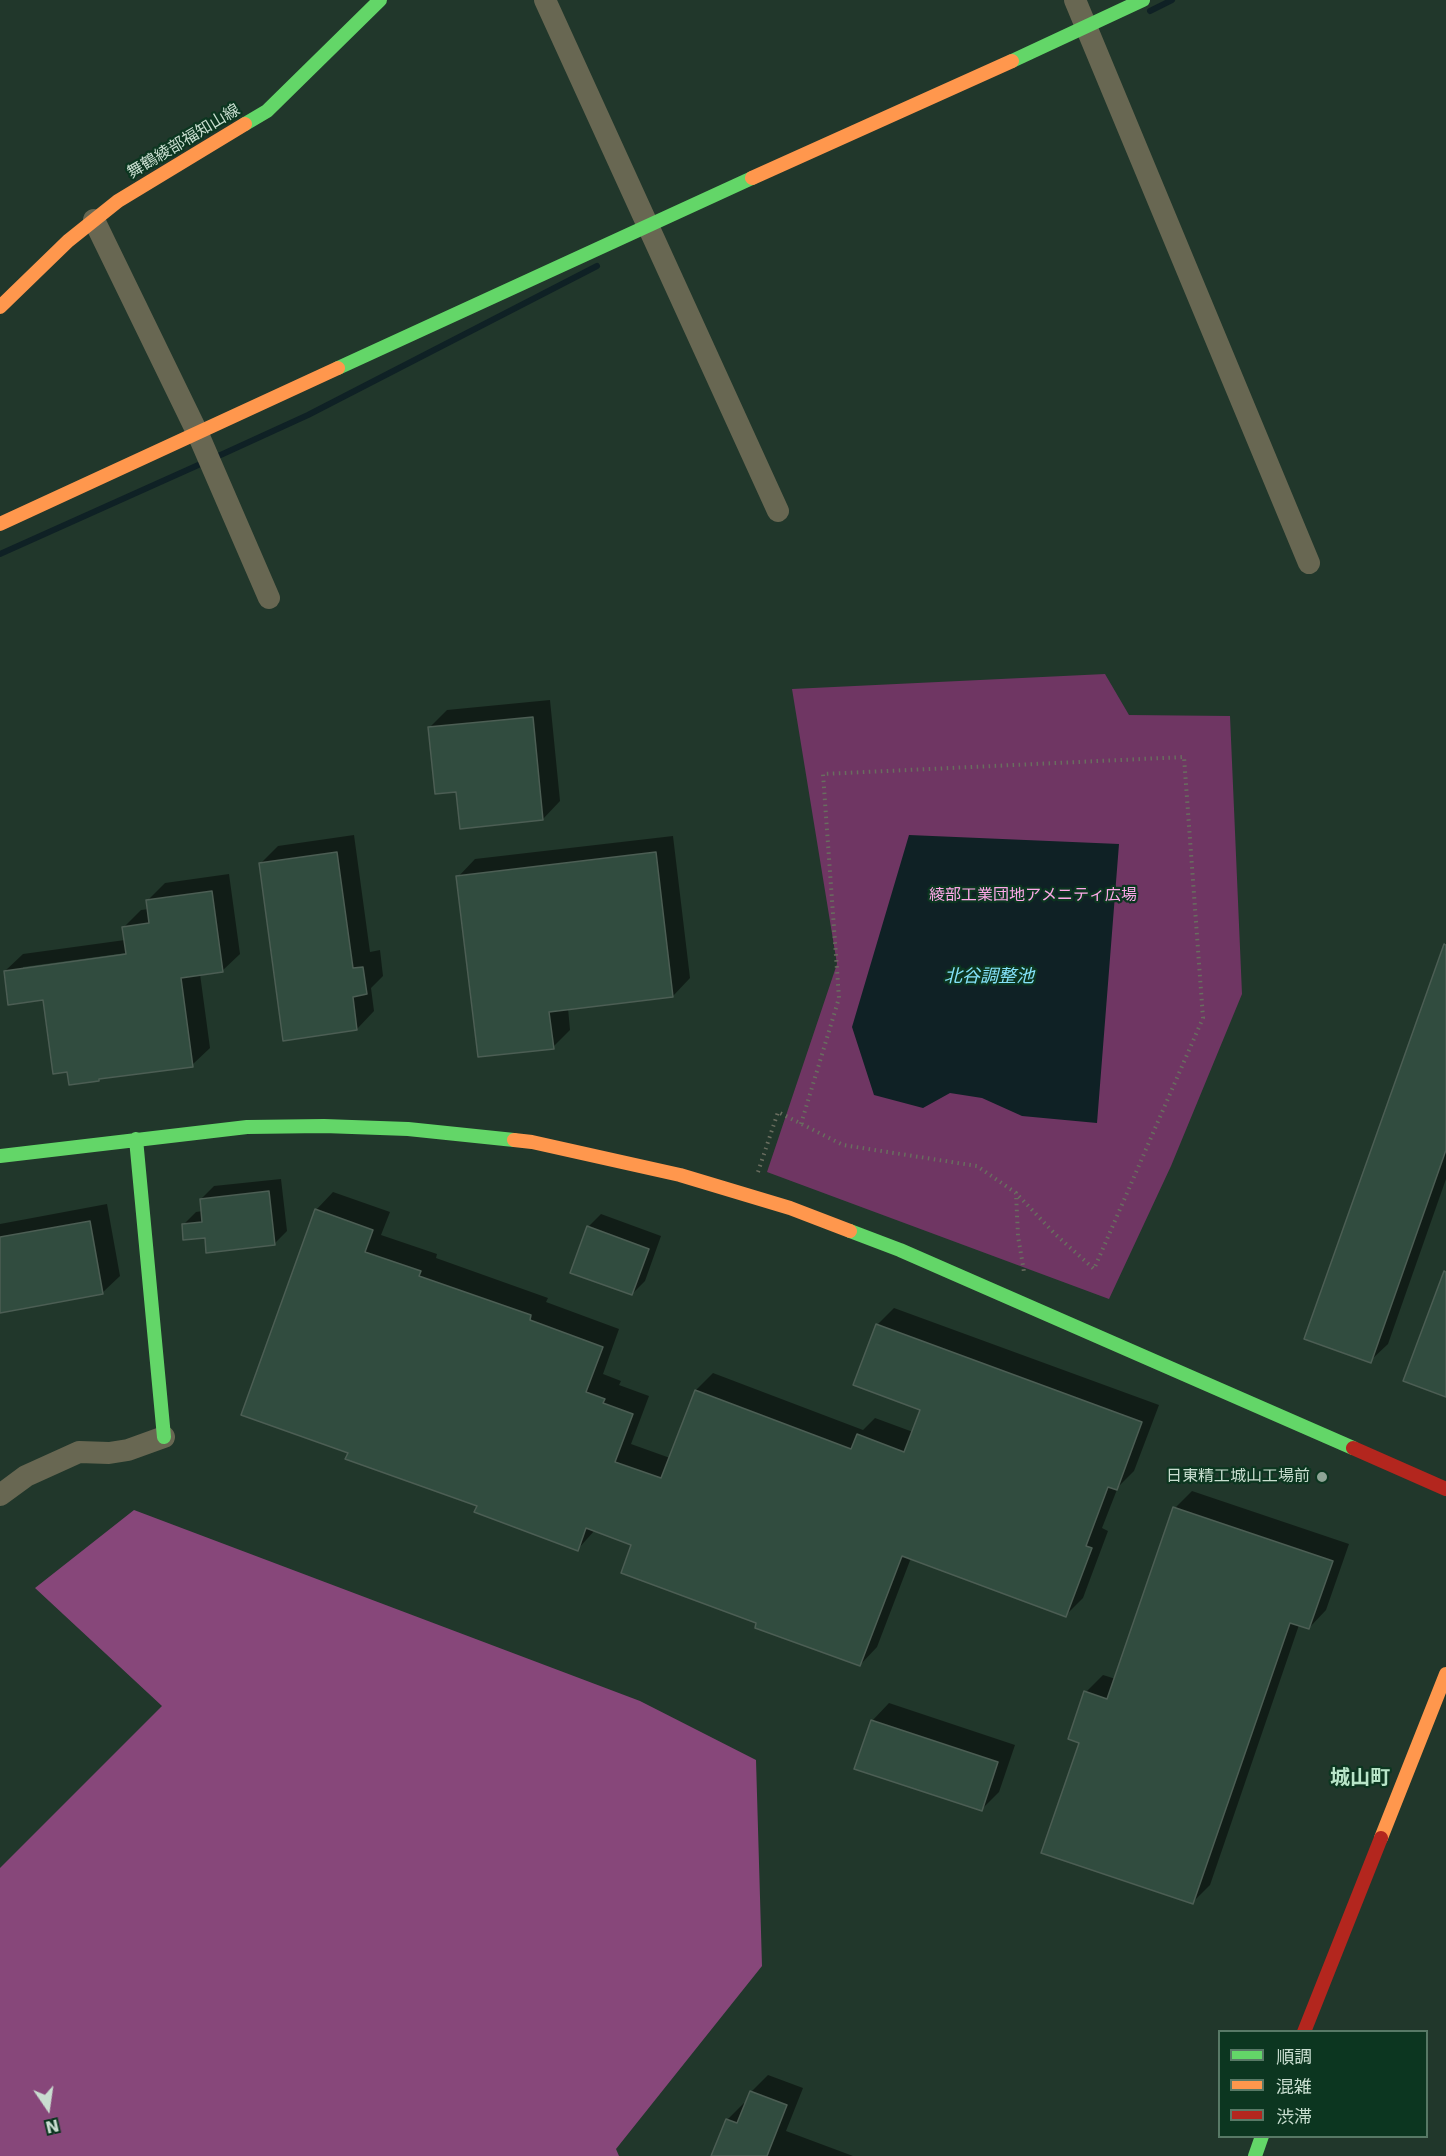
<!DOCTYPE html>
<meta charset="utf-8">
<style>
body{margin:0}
#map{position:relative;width:1446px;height:2156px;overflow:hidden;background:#21372b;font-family:"DejaVu Sans","Noto Sans JP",sans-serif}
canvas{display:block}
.legend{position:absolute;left:1218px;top:2030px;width:210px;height:108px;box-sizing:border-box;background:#0c3620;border:2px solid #587966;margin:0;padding:8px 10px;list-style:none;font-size:18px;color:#c9ded0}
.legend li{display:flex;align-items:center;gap:12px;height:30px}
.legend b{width:30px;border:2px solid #587966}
.north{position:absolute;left:18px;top:2078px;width:60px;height:60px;-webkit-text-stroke:4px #0c3620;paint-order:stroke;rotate:167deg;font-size:16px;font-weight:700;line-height:24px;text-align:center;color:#c9ded0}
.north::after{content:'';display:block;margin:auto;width:21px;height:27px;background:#c9ded0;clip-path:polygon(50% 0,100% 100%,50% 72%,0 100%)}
</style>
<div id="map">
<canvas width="1446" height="2156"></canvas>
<ul class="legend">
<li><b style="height:8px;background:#63d668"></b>順調</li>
<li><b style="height:8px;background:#ff974d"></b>混雑</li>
<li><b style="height:8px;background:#b3261e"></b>渋滞</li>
</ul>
<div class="north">N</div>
</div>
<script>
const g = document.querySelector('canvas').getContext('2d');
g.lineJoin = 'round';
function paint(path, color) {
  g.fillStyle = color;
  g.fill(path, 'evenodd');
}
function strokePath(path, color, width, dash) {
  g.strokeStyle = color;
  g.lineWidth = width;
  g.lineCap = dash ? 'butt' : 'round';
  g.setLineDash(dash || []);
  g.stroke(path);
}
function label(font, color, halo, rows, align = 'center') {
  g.font = font + ' "DejaVu Sans","Noto Sans JP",sans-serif';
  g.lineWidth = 4.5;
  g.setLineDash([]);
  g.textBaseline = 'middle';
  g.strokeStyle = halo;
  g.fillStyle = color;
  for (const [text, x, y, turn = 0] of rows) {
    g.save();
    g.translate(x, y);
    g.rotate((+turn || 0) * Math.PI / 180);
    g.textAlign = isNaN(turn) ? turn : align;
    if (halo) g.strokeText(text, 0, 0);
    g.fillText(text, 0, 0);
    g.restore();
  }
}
paint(new Path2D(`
 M 1105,674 L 1129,715 L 1230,716 L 1242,994 L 1171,1166 L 1109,1299 L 767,1172 L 837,964 L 792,689 Z`), '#6f3663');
paint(new Path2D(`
 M 134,1510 L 640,1701 L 756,1760 L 762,1966 L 616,2149 L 619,2156 L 0,2156 L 0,1868 L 162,1706 L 35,1588 Z`), '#87477a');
paint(new Path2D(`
 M 909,835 L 1119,844 L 1097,1123 L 1022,1116 L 982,1098 L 950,1093 L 923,1108 L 874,1095 L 852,1027 Z`), '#0f2125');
paint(new Path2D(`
 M 550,700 L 560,801 L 543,819 L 457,790 L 429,728 L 447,710 Z
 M 354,835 L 370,952 L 380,950 L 383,976 L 371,988 L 374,1011 L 357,1029 L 261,863 L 278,846 Z
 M 673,836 L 690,978 L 673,996 L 568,1008 L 570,1030 L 553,1047 L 458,877 L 475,859 Z
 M 229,874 L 240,954 L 222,971 L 200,974 L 210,1048 L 192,1065 L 101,1077 L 99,1080 L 69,1071 L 44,999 L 5,971 L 23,954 L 125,940 L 124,927 L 141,910 L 149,909 L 148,900 L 165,883 ZM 133,952 L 133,955 L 23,970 L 23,967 Z
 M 1446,943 L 1446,1179 L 1388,1344 L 1370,1361 L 1306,1338 Z
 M 281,1179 L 287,1231 L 274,1244 L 206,1236 L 183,1225 L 196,1212 L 203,1211 L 201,1199 L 214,1186 Z
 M 333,1192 L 390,1212 L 381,1235 L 437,1254 L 436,1258 L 548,1298 L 546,1302 L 619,1329 L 603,1374 L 621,1381 L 619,1385 L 649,1396 L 631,1444 L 670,1458 L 696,1390 L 713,1373 L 863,1430 L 875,1418 L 913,1432 L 921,1409 L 877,1325 L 894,1308 L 1159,1405 L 1134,1471 L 1118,1487 L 1102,1528 L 1108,1531 L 1083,1598 L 1066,1615 L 911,1558 L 877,1647 L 860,1665 L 758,1623 L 633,1544 L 595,1530 L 578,1549 L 479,1505 L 349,1452 L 316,1210 Z
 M 107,1204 L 120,1276 L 102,1293 L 0,1311 L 0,1224 Z
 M 601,1214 L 661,1236 L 645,1281 L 632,1294 L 588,1227 Z
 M 1192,1491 L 1349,1544 L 1326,1610 L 1309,1628 L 1299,1625 L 1210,1885 L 1193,1902 L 1081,1742 L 1086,1692 L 1103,1675 L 1116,1679 L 1175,1508 Z
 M 889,1703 L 1015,1745 L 999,1792 L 981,1810 L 872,1721 Z
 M 768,2075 L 803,2088 L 786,2131 L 853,2156 L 713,2156 L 727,2120 L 744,2103 L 746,2104 L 751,2092 Z`), '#0007');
strokePath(new Path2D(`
 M 1150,11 L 1172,0
 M 214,458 L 308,415 L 597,266
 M 0,554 L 205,462`), '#0f2125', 6);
const building = new Path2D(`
 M 533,717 L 543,820 L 460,829 L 456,792 L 435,794 L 428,727 Z
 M 337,852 L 353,968 L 363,967 L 367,994 L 353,997 L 357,1030 L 283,1041 L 259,863 Z
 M 656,852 L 673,997 L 549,1012 L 554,1049 L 478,1057 L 456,876 Z
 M 212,891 L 223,972 L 181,978 L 193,1067 L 99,1079 L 99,1081 L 69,1085 L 67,1072 L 53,1074 L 43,1000 L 8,1005 L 4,971 L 126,954 L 122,927 L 149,923 L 146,900 Z
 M 1444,944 L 1446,945 L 1446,1150 L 1371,1363 L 1304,1339 Z
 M 269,1191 L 275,1245 L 206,1253 L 205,1238 L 183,1240 L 182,1224 L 202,1222 L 200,1199 Z
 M 315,1209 L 373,1230 L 365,1252 L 421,1271 L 419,1276 L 531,1315 L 530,1320 L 603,1347 L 586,1392 L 605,1399 L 603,1403 L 633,1414 L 615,1462 L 661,1478 L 695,1390 L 851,1449 L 857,1434 L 904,1452 L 920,1410 L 853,1385 L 876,1324 L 1142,1422 L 1117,1490 L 1108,1487 L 1086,1546 L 1092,1548 L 1066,1617 L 902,1556 L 860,1666 L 755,1628 L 756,1623 L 621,1573 L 631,1545 L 586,1528 L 578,1551 L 474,1512 L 477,1506 L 345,1459 L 348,1453 L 241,1415 Z
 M 90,1221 L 103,1294 L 0,1313 L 0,1237 Z
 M 587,1226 L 649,1249 L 632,1295 L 570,1273 Z
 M 1444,1271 L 1446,1272 L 1446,1397 L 1403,1381 Z
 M 1173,1507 L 1333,1561 L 1309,1629 L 1290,1623 L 1193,1904 L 1041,1853 L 1079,1743 L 1068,1739 L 1084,1691 L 1107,1699 Z
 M 871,1720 L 998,1762 L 982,1811 L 854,1769 Z
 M 750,2091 L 787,2105 L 767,2156 L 711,2156 L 726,2119 L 737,2123 Z`);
paint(building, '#314c3f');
strokePath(building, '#4c5e54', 1.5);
strokePath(new Path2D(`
 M 801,1124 L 839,998 L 823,774 L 1184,757 L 1203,1018 L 1094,1269 L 1055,1234 L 1016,1193
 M 758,1172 L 778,1112 L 843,1145 L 977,1166 L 1016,1193 L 1018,1236 L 1024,1272`), '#696d5f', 4, [1.5, 4.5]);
strokePath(new Path2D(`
 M 545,0 L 778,511
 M 1075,0 L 1309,563
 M 94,220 L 198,434 L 269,598
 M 0,1495 L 26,1476 L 79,1452 L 109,1453 L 128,1450 L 164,1437`), '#686752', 22);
strokePath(new Path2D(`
 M 1012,61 L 1143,0
 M 245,124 L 267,111 L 380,0
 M 338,368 L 752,178
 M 136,1139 L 164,1437
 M 0,1156 L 247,1127 L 324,1126 L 408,1129 L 514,1140
 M 850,1231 L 900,1250 L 1353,1448
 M 1255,2156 L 1262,2136`), '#63d668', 14);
strokePath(new Path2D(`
 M 752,178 L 1012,61
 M 0,307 L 68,241 L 118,201 L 245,124
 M 0,524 L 338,368
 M 514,1140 L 532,1142 L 680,1175 L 790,1208 L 850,1231
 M 1381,1838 L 1446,1674`), '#ff974d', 14);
strokePath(new Path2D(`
 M 1353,1448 L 1446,1489
 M 1304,2032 L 1381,1838`), '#b3261e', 14);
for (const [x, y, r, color] of [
 [1322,1477,6,"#8ea496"]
]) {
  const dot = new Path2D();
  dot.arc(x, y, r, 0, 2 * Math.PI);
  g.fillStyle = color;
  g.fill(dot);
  strokePath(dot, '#0c3620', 2);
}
label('16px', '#c9ded0', '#0c3620', [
 ["舞鶴綾部福知山線",184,142,-31]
]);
label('16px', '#fda9e8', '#0c3620', [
 ["綾部工業団地アメニティ広場",1033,896]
]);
label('16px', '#c9ded0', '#0c3620', [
 ["日東精工城山工場前",1310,1477]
], 'right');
label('italic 18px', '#84e1f9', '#0c3620', [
 ["北谷調整池",989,977]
]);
label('bold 20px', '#b8e5c8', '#0c3620', [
 ["城山町",1360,1779]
]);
</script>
